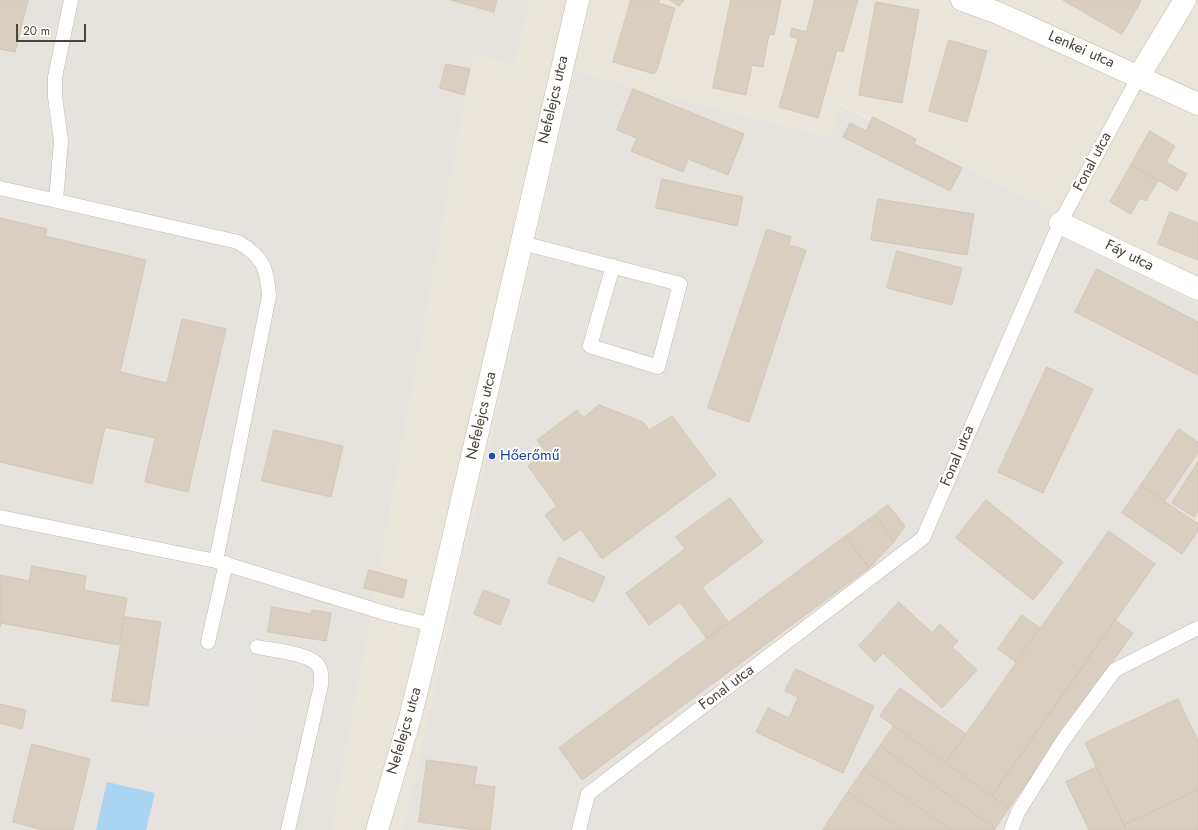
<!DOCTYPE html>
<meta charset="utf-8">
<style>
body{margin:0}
#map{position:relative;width:1198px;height:830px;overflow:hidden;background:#f6f3ec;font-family:Jost,sans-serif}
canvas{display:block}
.scale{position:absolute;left:16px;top:24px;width:70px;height:18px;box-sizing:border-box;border:2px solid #4b4439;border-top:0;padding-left:5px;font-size:12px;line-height:14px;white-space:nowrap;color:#4b4439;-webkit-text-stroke:3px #fff;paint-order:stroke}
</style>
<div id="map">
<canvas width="1198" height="830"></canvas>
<div class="scale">20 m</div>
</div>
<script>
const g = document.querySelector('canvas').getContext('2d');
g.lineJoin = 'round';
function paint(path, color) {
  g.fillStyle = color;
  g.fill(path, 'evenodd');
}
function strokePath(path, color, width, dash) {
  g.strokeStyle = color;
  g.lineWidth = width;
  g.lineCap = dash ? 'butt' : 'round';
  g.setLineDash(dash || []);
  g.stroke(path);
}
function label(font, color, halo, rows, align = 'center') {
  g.font = font + ' Jost,sans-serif';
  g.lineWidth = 3.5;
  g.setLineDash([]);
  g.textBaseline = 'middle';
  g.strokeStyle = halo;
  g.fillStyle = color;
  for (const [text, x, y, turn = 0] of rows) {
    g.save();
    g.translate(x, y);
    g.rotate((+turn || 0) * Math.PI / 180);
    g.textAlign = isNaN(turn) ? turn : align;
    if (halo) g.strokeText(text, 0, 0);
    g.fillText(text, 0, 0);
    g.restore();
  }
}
paint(new Path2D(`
 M 531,0 L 1198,0 L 1198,304 L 1069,241 L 1044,205 L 841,105 L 833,137 L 574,71 L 402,830 L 332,830 L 474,55 L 514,65 Z`), '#eae5da');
paint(new Path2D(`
 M 0,0 L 531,0 L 514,65 L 474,55 L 332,830 L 0,830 Z
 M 574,71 L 832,137 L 840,105 L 1044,205 L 1069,241 L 1198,304 L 1198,830 L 402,830 Z`), '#e6e2dd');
paint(new Path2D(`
 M 169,621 L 259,640 L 241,726 L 218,721 L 215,736 L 148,721 Z`), '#e5e3e0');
paint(new Path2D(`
 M 107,782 L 155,793 L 146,830 L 96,830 Z`), '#a9d4f2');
const building = new Path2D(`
 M 0,0 L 28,0 L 15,52 L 0,49 Z
 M 451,0 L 497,0 L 494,12 Z
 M 631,0 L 660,0 L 658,3 L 675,8 L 657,70 L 654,74 L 613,62 Z
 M 670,0 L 684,0 L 679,6 Z
 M 731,0 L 781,0 L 774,35 L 769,34 L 763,67 L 752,65 L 746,95 L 713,88 Z
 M 815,0 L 858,0 L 843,52 L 837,50 L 818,118 L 779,107 L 798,39 L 790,36 L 792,28 L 806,32 Z
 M 1063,0 L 1140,0 L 1141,1 L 1122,34 Z
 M 876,2 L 919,10 L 902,103 L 859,95 Z
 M 949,40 L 987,51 L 967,122 L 929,111 Z
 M 446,64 L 470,69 L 464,95 L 440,88 Z
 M 633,89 L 744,134 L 728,175 L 688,159 L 683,172 L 631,151 L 637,138 L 617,130 Z
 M 873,117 L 916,139 L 914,144 L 962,168 L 950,191 L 843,137 L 850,123 L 866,131 Z
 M 1150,131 L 1175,146 L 1166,162 L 1187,174 L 1177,191 L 1131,165 Z
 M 1131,165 L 1158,181 L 1146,201 L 1140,198 L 1131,214 L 1110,202 Z
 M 662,179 L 743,197 L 737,226 L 656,208 Z
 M 878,199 L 974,214 L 967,255 L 871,240 Z
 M 1170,212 L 1198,223 L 1198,260 L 1158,244 Z
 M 0,218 L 47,229 L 45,236 L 146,260 L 120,372 L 167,383 L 182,319 L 226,329 L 188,492 L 145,482 L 155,438 L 105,427 L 92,484 L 0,462 Z
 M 767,229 L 791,237 L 789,245 L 806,250 L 749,422 L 708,408 Z
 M 897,251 L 962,268 L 952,305 L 887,288 Z
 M 1097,269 L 1198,322 L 1198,375 L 1075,312 Z
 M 1047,367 L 1093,389 L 1043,493 L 998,472 Z
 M 599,405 L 643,422 L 649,430 L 672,416 L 716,475 L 602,559 L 581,529 L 564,541 L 545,515 L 557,506 L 528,466 L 546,452 L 537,440 L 577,410 L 583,418 Z
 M 1179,429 L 1198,442 L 1198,452 L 1165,501 L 1141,485 Z
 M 274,430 L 343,446 L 331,497 L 262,481 Z
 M 1198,462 L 1198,511 L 1194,517 L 1172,503 Z
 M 1141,485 L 1198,524 L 1198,531 L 1182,554 L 1122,513 Z
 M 730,498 L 763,542 L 702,587 L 729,623 L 707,639 L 680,602 L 649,625 L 626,593 L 685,549 L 676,537 Z
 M 986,500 L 1063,562 L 1033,600 L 956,538 Z
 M 888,505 L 905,526 L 894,542 L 875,515 Z
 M 875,515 L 894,542 L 869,568 L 846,536 Z
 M 1109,531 L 1155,564 L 992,796 L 946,763 Z
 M 846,536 L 869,568 L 582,780 L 559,748 Z
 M 559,557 L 605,577 L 594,602 L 548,583 Z
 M 32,566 L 86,576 L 84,590 L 127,598 L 119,645 L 1,623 L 0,627 L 0,575 L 29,581 Z
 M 369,570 L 407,580 L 403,598 L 364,588 Z
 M 484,590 L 510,600 L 500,625 L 474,614 Z
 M 899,602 L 932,633 L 940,624 L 958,641 L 952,647 L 977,670 L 942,708 L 883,653 L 875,662 L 859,646 Z
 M 272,607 L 311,614 L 312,610 L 331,613 L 326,641 L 268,632 Z
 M 1022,615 L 1040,628 L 1016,662 L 998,649 Z
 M 125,617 L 161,622 L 148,706 L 112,701 Z
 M 1115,620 L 1133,633 L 1009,808 L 992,796 Z
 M 796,669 L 874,706 L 843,773 L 756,732 L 768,708 L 789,718 L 798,697 L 785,691 Z
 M 900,688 L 966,734 L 946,763 L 880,716 Z
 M 1178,699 L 1198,741 L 1198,790 L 1124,825 L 1085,743 Z
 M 0,704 L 26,710 L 22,729 L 0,723 Z
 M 894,726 L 1009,808 L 995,828 L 880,746 Z
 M 32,744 L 90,759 L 73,830 L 43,830 L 13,822 Z
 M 880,746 L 995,828 L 994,830 L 951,830 L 864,769 Z
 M 427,760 L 477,767 L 474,784 L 495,787 L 490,830 L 475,830 L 419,822 Z
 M 1097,767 L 1124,825 L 1126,830 L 1089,830 L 1066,782 Z
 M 864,769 L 951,830 L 902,830 L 848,792 Z
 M 1198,790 L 1198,830 L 1126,830 L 1124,825 Z
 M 848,792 L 902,830 L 823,830 Z`);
paint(building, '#d8cfc1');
strokePath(building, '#d3c7b4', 1);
const lane = new Path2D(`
 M 0,188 L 238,242 C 263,257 267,267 269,296 L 216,561
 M 56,200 L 61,141 L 55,97 L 55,77 L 71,0
 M 522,243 L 680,284 L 658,367 L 590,346 L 613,266
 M 0,517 L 216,561 L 388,614 L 433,625
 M 208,642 L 226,563
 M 257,647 C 272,650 315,653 320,669 C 322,674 321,680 321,685 L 288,830
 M 579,830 L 588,794 L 923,538 L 1060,223 L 1139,76
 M 1011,830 L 1018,812 L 1064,739 L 1115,670 L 1198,628`);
const street = new Path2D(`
 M 962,0 L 998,13 L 1198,104
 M 1139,76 L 1185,0
 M 1060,223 L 1198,289
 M 377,830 L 410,718 L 433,625 L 578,0`);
strokePath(lane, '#c2bbae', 15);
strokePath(street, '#c2bbae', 23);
strokePath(lane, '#fff', 14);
strokePath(street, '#fff', 22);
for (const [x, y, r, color] of [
 [492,456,4,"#1a4fb4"]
]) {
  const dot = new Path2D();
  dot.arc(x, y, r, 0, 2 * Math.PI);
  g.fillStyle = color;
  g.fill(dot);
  strokePath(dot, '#fff', 1.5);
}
label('15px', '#4b4439', '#fff', [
 ["Lenkei utca",1081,50,24],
 ["Nefelejcs utca",554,100,-77],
 ["Fonal utca",1093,162,-62],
 ["Fáy utca",1129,256,26],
 ["Nefelejcs utca",482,416,-77],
 ["Fonal utca",958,456,-67],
 ["Fonal utca",727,688,-37],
 ["Nefelejcs utca",405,731,-74]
]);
label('15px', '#164399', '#fff', [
 ["Hőerőmű",500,456]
], 'left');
</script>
